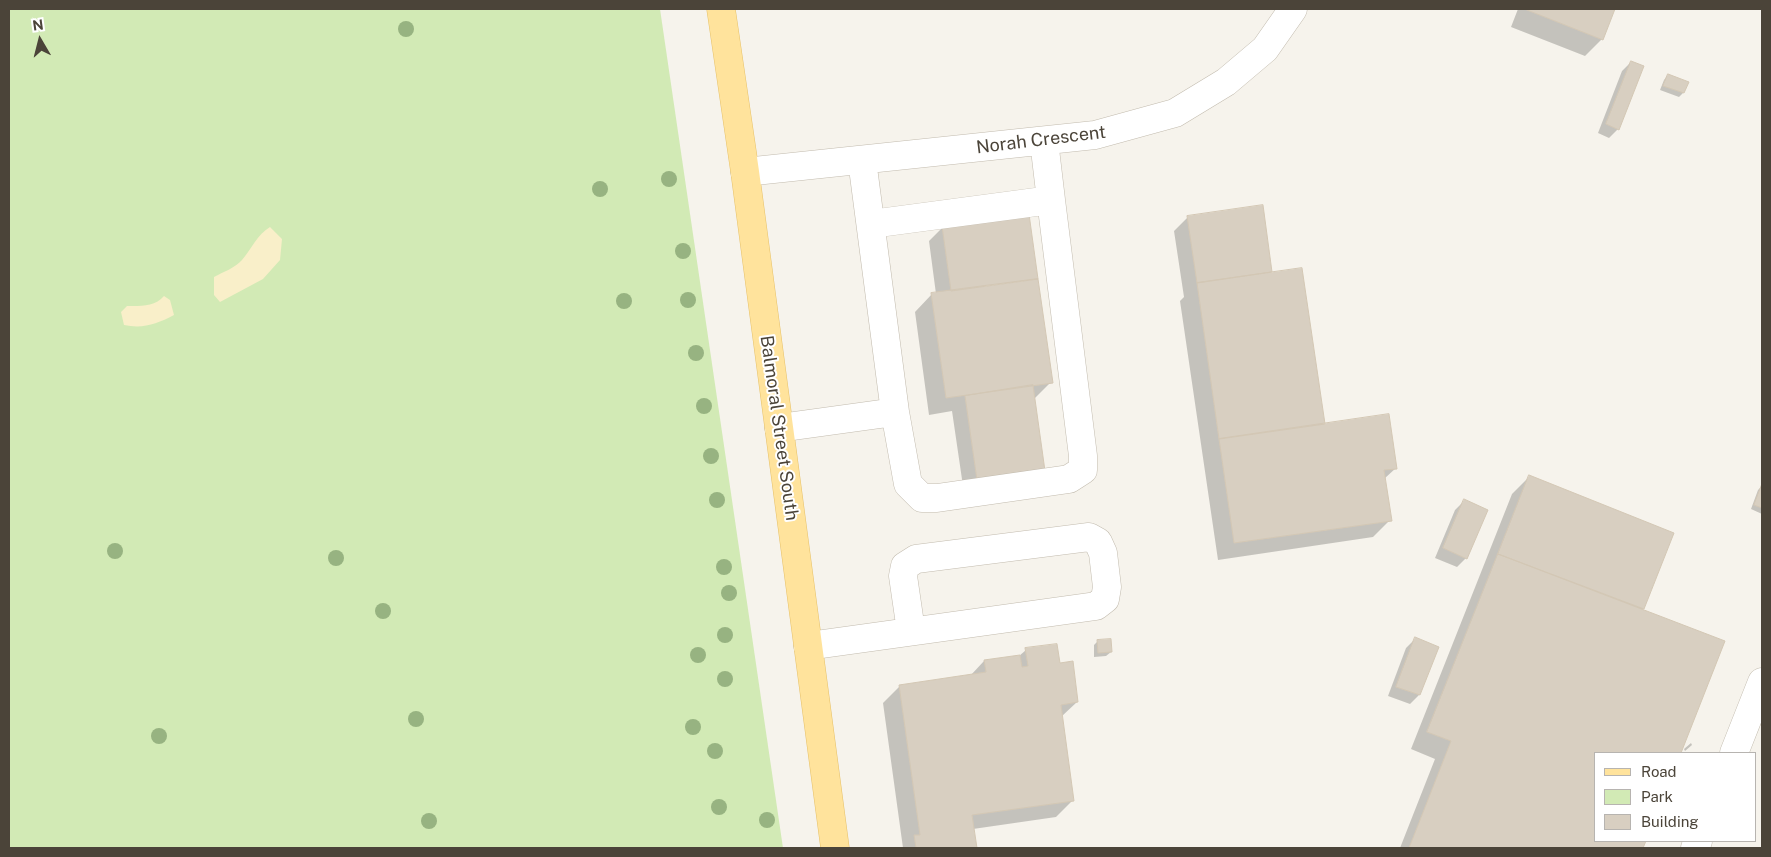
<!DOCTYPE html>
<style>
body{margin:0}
#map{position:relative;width:1771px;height:857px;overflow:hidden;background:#f6f3ec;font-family:"Public Sans",sans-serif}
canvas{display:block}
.frame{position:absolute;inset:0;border:10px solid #4b4439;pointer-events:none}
.legend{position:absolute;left:1594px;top:752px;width:162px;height:90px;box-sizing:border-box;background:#fff;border:1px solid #b7b4b0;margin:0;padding:6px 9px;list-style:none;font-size:15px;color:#4b4439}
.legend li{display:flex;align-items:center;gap:10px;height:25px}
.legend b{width:25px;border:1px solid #b7b4b0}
.north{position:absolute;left:15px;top:15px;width:50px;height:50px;-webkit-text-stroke:4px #fff;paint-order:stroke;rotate:352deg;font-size:14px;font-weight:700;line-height:20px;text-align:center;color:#4b4439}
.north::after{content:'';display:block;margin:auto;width:18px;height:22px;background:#4b4439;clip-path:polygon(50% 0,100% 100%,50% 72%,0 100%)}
</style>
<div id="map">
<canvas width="1771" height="857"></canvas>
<div class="frame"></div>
<ul class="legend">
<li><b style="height:6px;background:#ffe39c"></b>Road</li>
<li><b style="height:14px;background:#d2eab5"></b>Park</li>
<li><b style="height:14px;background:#d8cfc1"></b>Building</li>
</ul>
<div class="north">N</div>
</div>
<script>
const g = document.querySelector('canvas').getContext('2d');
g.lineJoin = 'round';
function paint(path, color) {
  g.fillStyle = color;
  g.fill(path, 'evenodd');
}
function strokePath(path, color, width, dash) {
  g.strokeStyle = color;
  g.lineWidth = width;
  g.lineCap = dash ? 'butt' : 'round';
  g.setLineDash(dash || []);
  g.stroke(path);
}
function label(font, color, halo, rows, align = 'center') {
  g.font = font + ' "Public Sans",sans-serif';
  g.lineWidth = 4;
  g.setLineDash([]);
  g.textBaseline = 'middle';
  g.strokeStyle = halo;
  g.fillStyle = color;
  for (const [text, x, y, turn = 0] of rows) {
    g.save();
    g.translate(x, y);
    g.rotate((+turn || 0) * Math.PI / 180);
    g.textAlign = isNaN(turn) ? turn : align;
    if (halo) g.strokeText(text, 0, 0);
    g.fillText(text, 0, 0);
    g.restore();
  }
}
paint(new Path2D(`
 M 9,9 L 660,9 L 783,848 L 9,848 Z`), '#d2eab5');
paint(new Path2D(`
 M 270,227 L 282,239 L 280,260 L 263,279 L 220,302 L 214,295 L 214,277 C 223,272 235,268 242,260 C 252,248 257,235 270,227 Z
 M 164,296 L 170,300 L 174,315 C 157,324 143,329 124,325 L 121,312 L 127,306 C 140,306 155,307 164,296 Z`), '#f9efc9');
paint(new Path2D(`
 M 1518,9 L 1614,9 L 1602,39 L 1585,56 L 1511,27 Z
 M 1631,62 L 1618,129 L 1609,138 L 1598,133 L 1622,71 Z
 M 1668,75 L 1683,93 L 1679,97 L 1660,90 L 1664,80 Z
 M 1261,206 L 1271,273 L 1324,425 L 1396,468 L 1384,479 L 1390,520 L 1373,537 L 1218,560 L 1180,301 L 1184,297 L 1174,231 L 1188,217 Z
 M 942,228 L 1051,382 L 1034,399 L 1043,470 L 964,493 L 952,411 L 929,415 L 915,312 L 932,294 L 936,294 L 929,241 Z
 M 1529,477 L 1673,534 L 1642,610 L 1724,642 L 1679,753 L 1595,753 L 1595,841 L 1645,841 L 1642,848 L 1400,848 L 1435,759 L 1411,749 L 1512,494 Z
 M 1762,486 L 1762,514 L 1751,509 L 1758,490 Z
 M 1464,501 L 1466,558 L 1457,567 L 1435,558 L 1455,510 Z
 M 1415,639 L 1437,647 L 1419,695 L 1410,704 L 1388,696 L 1406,648 Z
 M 1098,641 L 1111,652 L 1106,656 L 1094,657 L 1094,645 Z
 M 1026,650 L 1059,664 L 1077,702 L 1061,717 L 1073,800 L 1056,817 L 973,829 L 975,848 L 903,848 L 883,703 L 900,686 L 970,676 L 984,661 L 1019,656 Z
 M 1691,743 L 1692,745 L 1685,751 L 1684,749 Z`), '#0003');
const building = new Path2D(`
 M 1528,9 L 1615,9 L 1603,40 L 1527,10 Z
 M 1631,61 L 1644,66 L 1619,130 L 1606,124 Z
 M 1668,74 L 1689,82 L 1684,93 L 1663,86 Z
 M 1263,205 L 1272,272 L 1197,283 L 1187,216 Z
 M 1029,214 L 1038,279 L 951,291 L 942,226 Z
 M 1302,268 L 1325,424 L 1219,439 L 1197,283 Z
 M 1038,279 L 1053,383 L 946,398 L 931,293 Z
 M 1033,385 L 1045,471 L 977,480 L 965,396 Z
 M 1389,414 L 1397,469 L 1384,470 L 1392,521 L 1234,543 L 1219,439 Z
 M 1529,475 L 1674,533 L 1644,609 L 1498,554 Z
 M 1762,484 L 1762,508 L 1754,505 Z
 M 1464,499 L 1488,510 L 1467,559 L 1443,548 Z
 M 1498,554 L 1725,641 L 1681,753 L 1595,753 L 1595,841 L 1646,841 L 1643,848 L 1409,848 L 1451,741 L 1427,732 Z
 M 1415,637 L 1439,647 L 1420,695 L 1396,687 Z
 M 1111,639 L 1112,652 L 1098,653 L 1097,640 Z
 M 1057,644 L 1060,663 L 1073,661 L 1078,702 L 1061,705 L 1074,801 L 972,815 L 977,848 L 916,848 L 914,835 L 920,835 L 899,685 L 986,672 L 984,660 L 1020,655 L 1022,667 L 1028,666 L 1025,648 Z`);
paint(building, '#d8cfc1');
strokePath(building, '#d3c7b4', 1);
const minor = new Path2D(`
 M 745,172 L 1095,135 L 1175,113 L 1226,82 L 1265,49 L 1293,9
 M 871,224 L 1051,200 L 1044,141
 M 895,412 L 908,484 L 922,498 L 937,498 L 1069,479 L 1083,470 L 1083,456 L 1051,200
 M 779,428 L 895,412 L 862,160
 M 808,646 L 1096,606 L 1105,599 L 1107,587 L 1103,553 L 1098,542 L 1089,537 L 916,559 L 905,566 L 903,576 L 911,631
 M 1734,753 L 1762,682
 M 1695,848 L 1698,841`);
const major = new Path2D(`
 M 721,9 L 745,172 L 835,848`);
strokePath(minor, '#c2bbae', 29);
strokePath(major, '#e6c16a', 29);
strokePath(minor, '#fff', 28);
strokePath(major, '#ffe39c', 28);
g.fillStyle = '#97b381';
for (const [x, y] of [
 [406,29],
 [669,179],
 [600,189],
 [683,251],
 [688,300],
 [624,301],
 [696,353],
 [704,406],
 [711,456],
 [717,500],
 [115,551],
 [336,558],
 [724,567],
 [729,593],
 [383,611],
 [725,635],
 [698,655],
 [725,679],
 [416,719],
 [693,727],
 [159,736],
 [715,751],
 [719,807],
 [767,820],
 [429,821]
]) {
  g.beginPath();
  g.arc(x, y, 8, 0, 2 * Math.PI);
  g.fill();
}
label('18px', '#4b4439', '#fff', [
 ["Norah Crescent",1041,140,-7],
 ["Balmoral Street South",779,428,82]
]);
</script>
